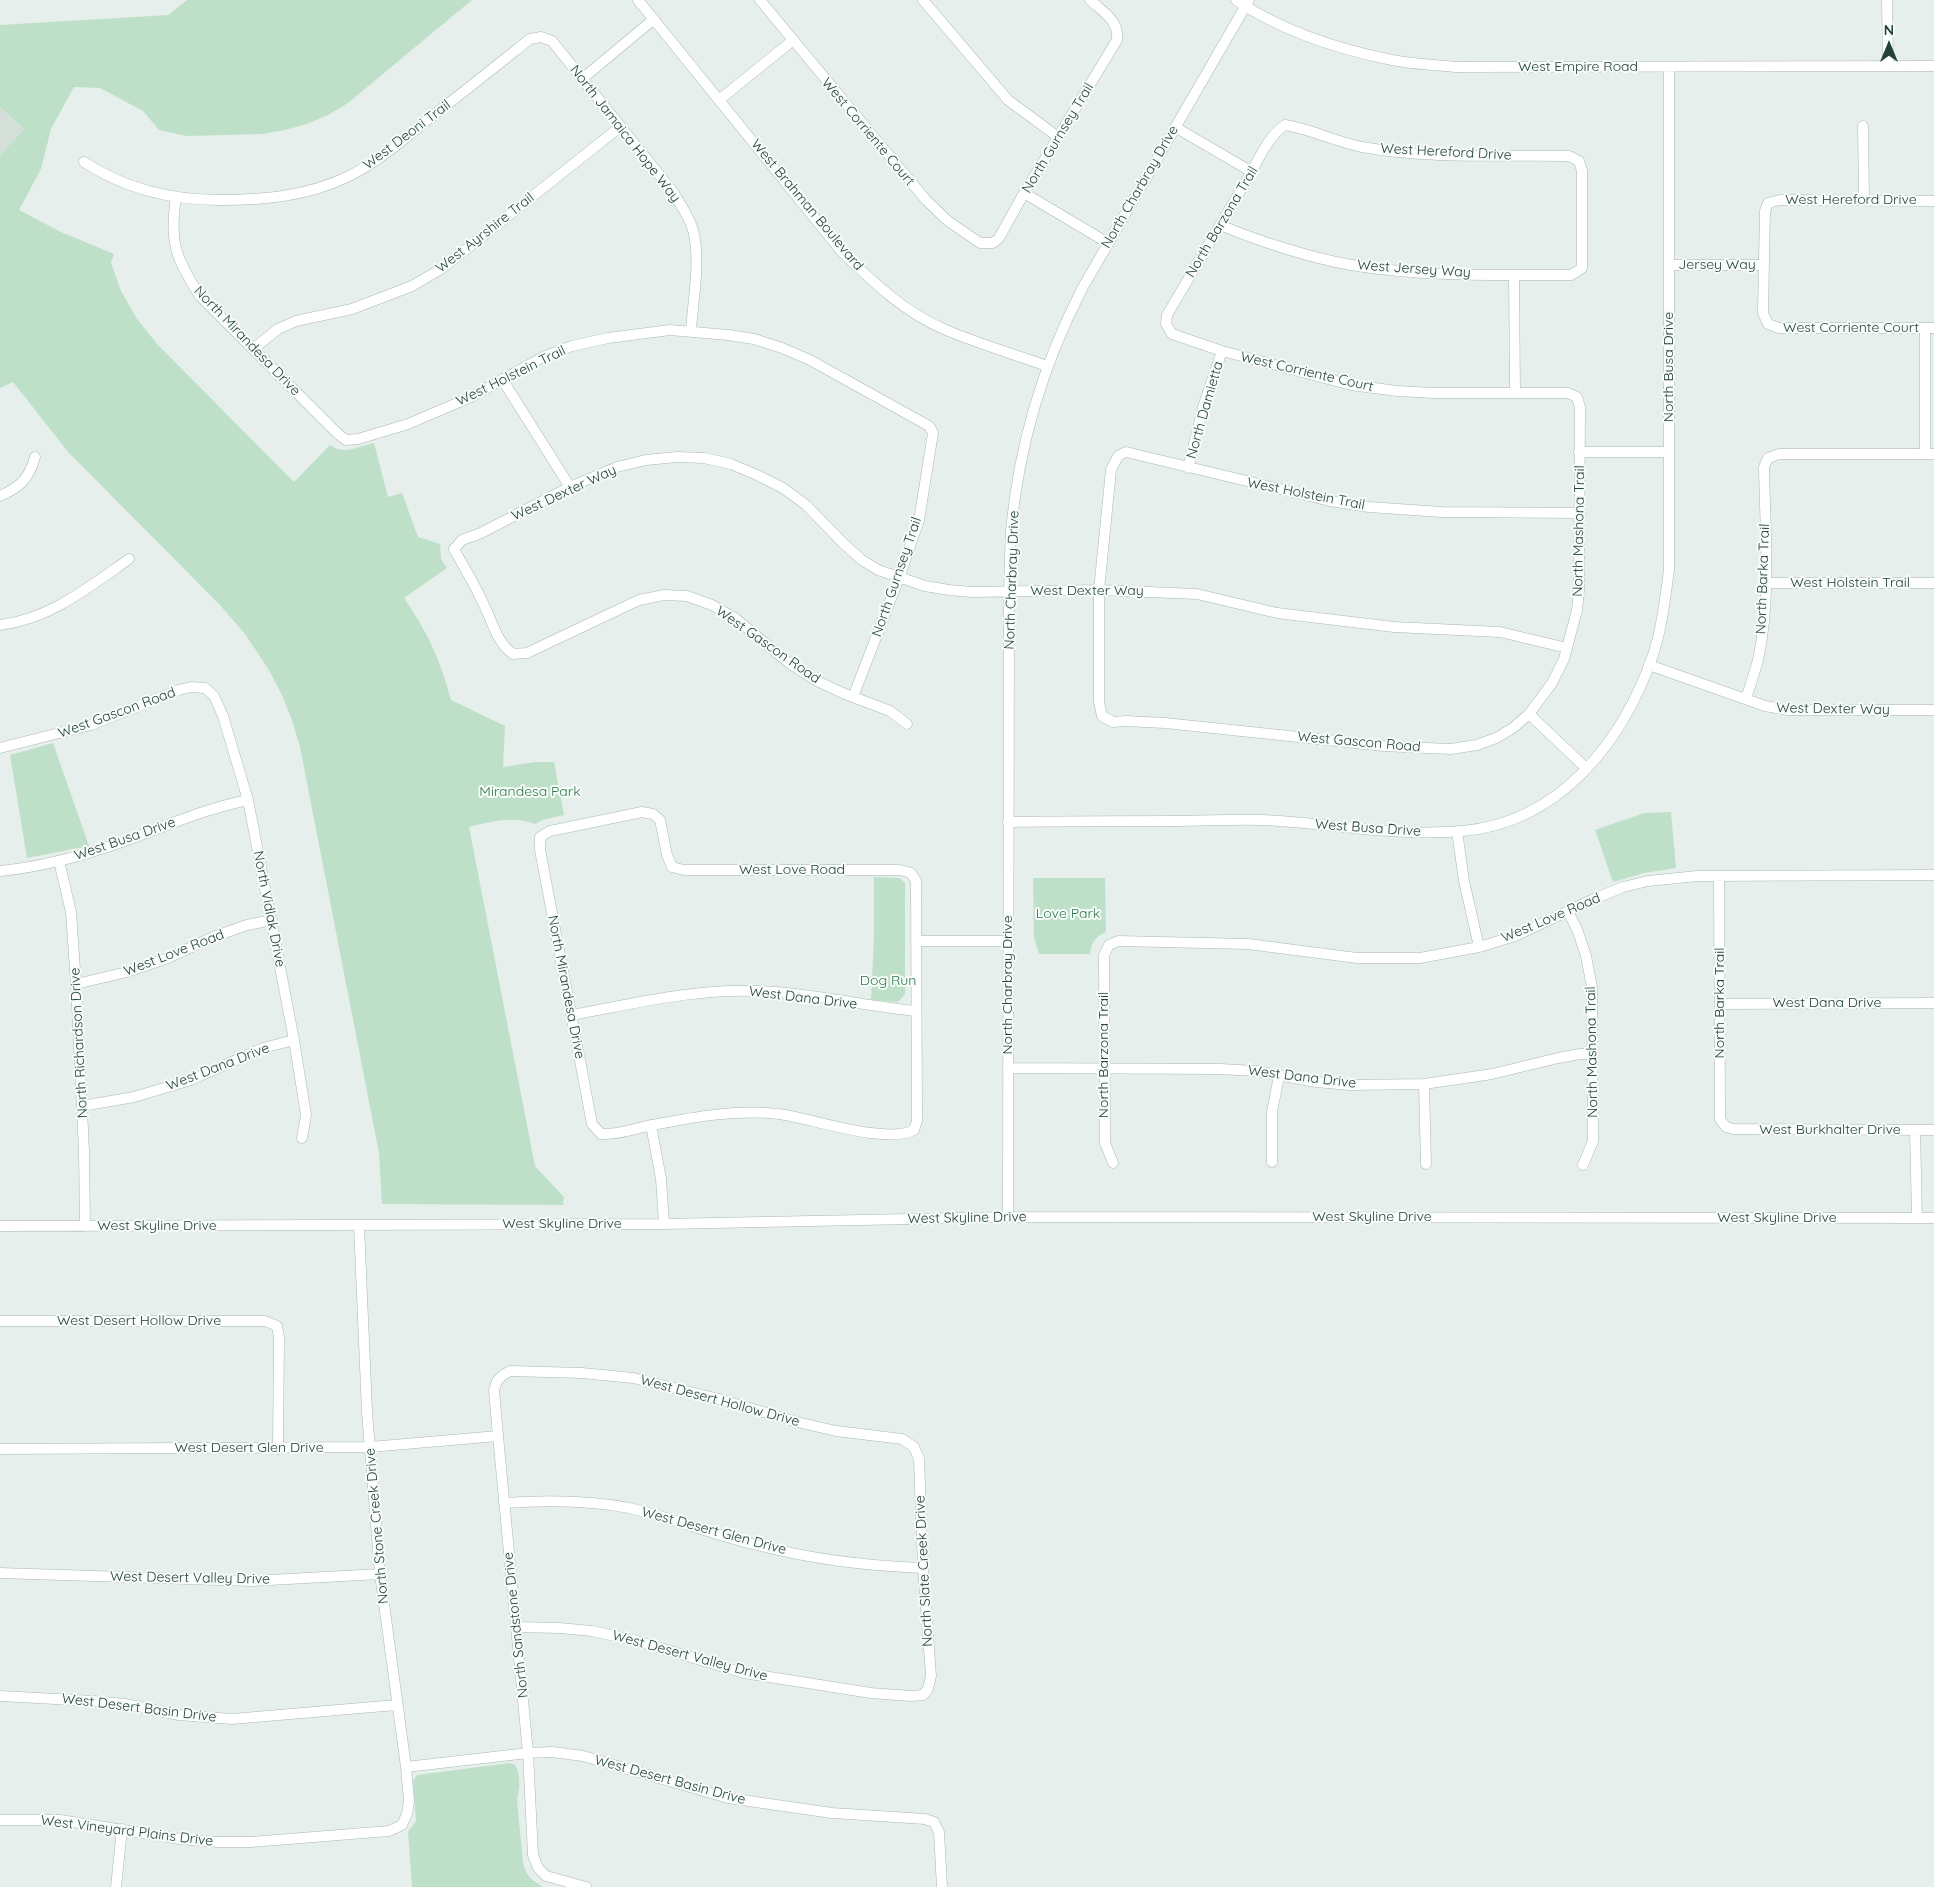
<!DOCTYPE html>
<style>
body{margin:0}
#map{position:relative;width:1934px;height:1887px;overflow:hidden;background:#e6efeb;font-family:Quicksand,sans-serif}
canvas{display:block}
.north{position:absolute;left:1864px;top:20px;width:50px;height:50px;-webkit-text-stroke:4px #f7fbf9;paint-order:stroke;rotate:0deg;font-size:14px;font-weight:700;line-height:20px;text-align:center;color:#24423a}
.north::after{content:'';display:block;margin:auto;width:18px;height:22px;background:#24423a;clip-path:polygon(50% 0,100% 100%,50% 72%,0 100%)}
</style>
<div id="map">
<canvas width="1934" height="1887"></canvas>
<div class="north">N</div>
</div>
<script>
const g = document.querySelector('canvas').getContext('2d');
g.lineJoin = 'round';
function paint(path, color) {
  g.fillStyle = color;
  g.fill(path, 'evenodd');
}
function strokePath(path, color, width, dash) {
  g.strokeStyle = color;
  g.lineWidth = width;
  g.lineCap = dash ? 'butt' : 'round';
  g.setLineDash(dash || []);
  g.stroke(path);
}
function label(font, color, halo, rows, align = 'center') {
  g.font = font + ' Quicksand,sans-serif';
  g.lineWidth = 4;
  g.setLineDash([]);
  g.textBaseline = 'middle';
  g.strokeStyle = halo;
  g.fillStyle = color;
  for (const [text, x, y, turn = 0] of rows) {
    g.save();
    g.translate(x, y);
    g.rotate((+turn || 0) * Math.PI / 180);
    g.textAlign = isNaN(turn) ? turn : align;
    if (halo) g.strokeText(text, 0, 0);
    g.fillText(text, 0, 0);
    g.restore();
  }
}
paint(new Path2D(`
 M 0,107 L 24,129 L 0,155 Z`), '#d4dfda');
paint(new Path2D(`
 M 187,0 L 472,0 L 348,103 L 328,115 L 307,124 L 285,130 L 263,134 L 187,136 L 159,130 L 143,111 L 100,88 L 74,87 L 51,129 L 41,169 L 19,210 L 61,232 L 114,254 L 111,263 L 121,291 L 137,319 L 158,345 L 294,482 L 330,445 C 346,456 358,446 374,443 L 388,497 L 402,493 L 418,537 L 440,544 L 441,559 L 447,568 L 404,598 C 428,633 440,659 451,700 L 505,726 L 503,767 L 535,762 L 554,762 L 564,815 L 542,820 L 535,824 C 512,816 493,821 469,827 L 535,1166 L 564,1197 L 563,1205 L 382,1204 L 379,1153 L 300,747 L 292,720 L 282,695 L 269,670 L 245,634 L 219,604 L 69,453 L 13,382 L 0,388 L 0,155 L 24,129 L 0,107 L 0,25 L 168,15 Z
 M 53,743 L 89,846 L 27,858 L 10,755 Z
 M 1671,812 L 1676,868 L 1644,873 L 1613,882 L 1595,830 L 1644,813 Z
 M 874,877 L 900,878 L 905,883 L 905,994 L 898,1002 L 871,1000 L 874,938 Z
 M 1033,878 L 1105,878 L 1106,932 C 1096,936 1091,943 1090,954 L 1039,954 L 1034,937 Z
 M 510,1763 L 515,1765 C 521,1774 520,1788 517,1799 L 523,1863 C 526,1876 532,1880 543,1887 L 412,1887 L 408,1832 L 416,1821 L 413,1781 L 417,1775 Z`), '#bfe0c8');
const minor = new Path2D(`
 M 638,0 L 842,252 C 873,282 905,313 946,330 C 979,344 1014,354 1047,366
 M 760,0 L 926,200 L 948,221 L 980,243 L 993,243 L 999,238 L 1024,193 L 1117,40 C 1119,20 1104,13 1090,0
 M 923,0 L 1008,100 L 1058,137
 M 1236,0 C 1282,31 1337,49 1392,60 C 1413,64 1435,65 1456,67 L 1934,66
 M 1887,0 L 1888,66
 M 582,79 L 654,19
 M 719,100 L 792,41
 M 1863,126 L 1864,200
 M 1175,127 L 1252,172
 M 84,162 C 125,189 171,200 220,200 C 264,200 309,196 349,176 C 378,162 402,141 426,121 C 461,94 496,66 530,39 L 541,37 L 552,41 L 673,192 C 680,204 689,216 693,230 C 701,261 693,298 691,331
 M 1024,193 L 1108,243
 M 176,198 C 169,242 176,259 200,296 L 338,434 L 346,440 L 358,439 L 408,424 L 471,397 L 543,357 L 572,346 L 608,338 L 670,330 L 728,335 L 754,339 L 782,348 L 810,360 L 929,426 L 933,433 L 919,520 L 899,578 L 853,697
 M 1934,201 L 1780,200 L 1768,203 L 1765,211 L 1763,313 L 1768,324 L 1779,328 L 1934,328
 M 1220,225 C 1258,241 1311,258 1351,265 C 1423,277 1498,275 1571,275 L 1582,268 L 1582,171 L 1579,161 L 1569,156 C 1502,155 1427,159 1362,147 C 1336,142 1311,129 1285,125 C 1268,136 1258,161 1248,178 C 1221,224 1194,269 1167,315 L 1166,324 L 1172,334 L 1222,351 L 1351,385 L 1397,391 L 1434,393 L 1568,393 L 1577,397 L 1580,407 L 1579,590 L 1577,610 L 1564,659 L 1552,683 L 1529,714 L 1513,728 L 1496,738 L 1477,745 L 1451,749 L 1426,748 L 1384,746 L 1165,723 L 1126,721 L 1113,722 L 1102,716 L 1099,702 L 1099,590 L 1111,470 L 1118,456 L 1126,452 L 1330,501 L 1369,507 L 1442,512 L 1580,513
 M 1669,265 L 1764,265
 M 1514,275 L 1515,393
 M 1925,328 L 1925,454
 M 253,349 L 278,329 L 296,321 L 352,309 L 412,286 L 441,269 L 620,127
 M 502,379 L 570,487
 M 1579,452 L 1669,452
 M 1188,468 L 1204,404 L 1222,351
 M 0,496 C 20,487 29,479 35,457
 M 1766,583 L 1934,583
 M 0,625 C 50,619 89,587 129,559
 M 1649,665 L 1765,706 L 1788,710 L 1934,710
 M 1746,699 C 1750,685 1756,670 1759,655 C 1771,597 1765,527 1764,467 L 1768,458 L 1779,454 L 1934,454
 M 1529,714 L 1587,769
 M 907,724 L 890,711 L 845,694 L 817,681 L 789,663 L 735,618 L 712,605 L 687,596 L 664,595 L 639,600 L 527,653 L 513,654 C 495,641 492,619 482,601 C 474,583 463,566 454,549 L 462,540 L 481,533 L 570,487 L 617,467 L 646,460 L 677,457 L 704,458 L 731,464 L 757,475 L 783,488 L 806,505 L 844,544 L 862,560 L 878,570 L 925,586 L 949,590 L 972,592 L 1099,590 L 1197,594 L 1277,613 L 1394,627 L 1500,632 L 1567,648
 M 0,748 L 91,725 L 179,690 L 191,687 L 205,688 L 214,696 L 223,716 L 248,800 L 294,1040 L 306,1115 L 302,1138
 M 642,812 L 653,814 L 660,820 L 667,855 L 672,867 L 684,870 L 900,870 L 911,873 L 916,881 L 917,1121 L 914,1130 C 886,1145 811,1118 779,1114 C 737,1109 694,1117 653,1125 C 635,1128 619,1135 601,1134 L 592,1124 L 540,850 L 540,837 L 550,831 Z
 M 1008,822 C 1064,821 1120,821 1176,821 C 1205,821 1234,819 1262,820 C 1329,823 1396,837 1463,831 C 1561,822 1623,741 1653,655 C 1662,628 1665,599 1669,570 L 1669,67
 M 1457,831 L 1464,881 L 1479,947
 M 59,861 L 71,912 L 76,984 L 84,1151 L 85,1226
 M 0,871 C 42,867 82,856 122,842 C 165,827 203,809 248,800
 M 1719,876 L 1720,1119 L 1726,1127 L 1733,1129 L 1934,1130
 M 1568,912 L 1577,929 L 1586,956 L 1592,987 L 1593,1141 L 1583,1165
 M 916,941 L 1008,941
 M 76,984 L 127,972 L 168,958 L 213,937 L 247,925 L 272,920
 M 1720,1004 L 1934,1003
 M 571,1015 C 633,1004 695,988 759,991 C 811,993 864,1006 916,1011
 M 1008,1068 L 1220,1069 L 1256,1071 L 1316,1082 L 1350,1085 L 1424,1084 L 1492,1074 L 1558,1058 L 1580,1054 L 1592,1054
 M 1424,1084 L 1426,1164
 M 82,1106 L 134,1097 L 191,1080 L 263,1048 L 294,1040
 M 651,1125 L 661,1179 L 664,1224
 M 1915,1130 L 1917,1218
 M 1272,1162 L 1272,1112 L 1279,1076
 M 1113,1163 L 1105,1143 L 1104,955 L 1109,945 L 1118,941 L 1248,944 L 1357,958 L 1420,958 L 1479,947 L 1515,936 L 1596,898 L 1623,887 L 1648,881 L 1697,876 L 1934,875
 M 1008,1217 L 1009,591 C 1010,570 1010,550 1011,530 C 1019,445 1044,362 1083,287 L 1249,0
 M 0,1226 L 664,1224 L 1008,1217 L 1934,1218
 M 0,1321 L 265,1321 L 277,1326 L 279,1337 L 278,1449
 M 0,1449 L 370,1447 L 498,1436
 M 504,1503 C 545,1500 588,1500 629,1508 C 673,1518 714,1535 757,1545 C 811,1559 867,1566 923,1568
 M 0,1573 L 251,1581 L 380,1574
 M 516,1627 L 559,1628 L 592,1631 L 637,1641 L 744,1673 L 871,1693 L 911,1696 L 923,1695 L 928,1689 L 931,1676 L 923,1568 L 919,1459 L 914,1447 L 902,1439 L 836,1431 L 797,1422 L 719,1399 L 633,1378 L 582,1373 L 510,1371 L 503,1375 L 497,1381 L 494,1390 L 498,1436 L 528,1753 L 533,1855 L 538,1868 L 546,1876 L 586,1887
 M 0,1696 L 93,1701 L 125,1704 L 179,1715 L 232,1719 L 396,1705
 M 406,1767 L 528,1753 L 552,1752 L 583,1756 L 728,1798 L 832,1813 L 925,1819 L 934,1822 L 939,1832 L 942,1887
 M 0,1820 L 60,1820 L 180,1839 L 217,1842 L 251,1842 L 389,1831 L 402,1825 L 407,1814 L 409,1801 L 406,1767 L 380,1574 L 367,1412 L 359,1225
 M 116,1887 L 122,1829`);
strokePath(minor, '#a8b8b2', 11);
strokePath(minor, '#fff', 10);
label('14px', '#24423a', '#f7fbf9', [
 ["West Empire Road",1578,67],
 ["West Corriente Court",868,132,50],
 ["North Jamaica Hope Way",625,134,52],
 ["West Deoni Trail",407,135,-37],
 ["North Gurnsey Trail",1058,138,-59],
 ["West Hereford Drive",1446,152,3],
 ["North Charbray Drive",1140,187,-60],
 ["West Hereford Drive",1851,200],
 ["West Brahman Boulevard",807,205,50],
 ["North Barzona Trail",1222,222,-59],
 ["West Ayrshire Trail",485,233,-38],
 ["Jersey Way",1717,265],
 ["West Jersey Way",1414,269,4],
 ["West Corriente Court",1851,328],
 ["North Mirandesa Drive",247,341,46],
 ["North Busa Drive",1669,367,-90],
 ["West Corriente Court",1307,372,13],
 ["West Holstein Trail",511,376,-26],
 ["North Damietta",1205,410,-74],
 ["West Dexter Way",564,493,-25],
 ["West Holstein Trail",1306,494,11],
 ["North Mashona Trail",1579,531,-89],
 ["North Gurnsey Trail",897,577,-71],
 ["North Barka Trail",1763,579,-88],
 ["North Charbray Drive",1012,580,-88],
 ["West Holstein Trail",1850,583],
 ["West Dexter Way",1087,591],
 ["West Gascon Road",768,645,35],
 ["West Dexter Way",1833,709,1],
 ["West Gascon Road",117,713,-20],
 ["West Gascon Road",1359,742,5],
 ["West Busa Drive",1368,828,4],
 ["West Busa Drive",125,839,-19],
 ["West Love Road",792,870],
 ["North Vidlak Drive",269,909,79],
 ["West Love Road",1551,918,-23],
 ["West Love Road",174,953,-21],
 ["North Charbray Drive",1008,985,-90],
 ["North Mirandesa Drive",566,987,79],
 ["West Dana Drive",803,998,7],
 ["North Barka Trail",1720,1003,-90],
 ["West Dana Drive",1827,1003],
 ["North Richardson Drive",79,1043,-93],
 ["North Mashona Trail",1592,1052,-91],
 ["North Barzona Trail",1104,1055,-90],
 ["West Dana Drive",218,1067,-21],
 ["West Dana Drive",1302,1077,7],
 ["West Burkhalter Drive",1830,1130],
 ["West Skyline Drive",1372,1217],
 ["West Skyline Drive",967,1218,-1],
 ["West Skyline Drive",1777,1218],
 ["West Skyline Drive",562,1224],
 ["West Skyline Drive",157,1226],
 ["West Desert Hollow Drive",139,1321],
 ["West Desert Hollow Drive",720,1401,15],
 ["West Desert Glen Drive",249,1448],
 ["North Stone Creek Drive",377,1526,-95],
 ["West Desert Glen Drive",714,1531,15],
 ["North Slate Creek Drive",924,1571,-93],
 ["West Desert Valley Drive",190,1578,1],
 ["North Sandstone Drive",516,1625,-96],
 ["West Desert Valley Drive",690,1656,15],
 ["West Desert Basin Drive",139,1708,7],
 ["West Desert Basin Drive",670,1780,15],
 ["West Vineyard Plains Drive",127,1831,7]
]);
label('14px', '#2d7a4b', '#f7fbf9', [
 ["Mirandesa Park",530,792],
 ["Love Park",1068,914],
 ["Dog Run",888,981]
]);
</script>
